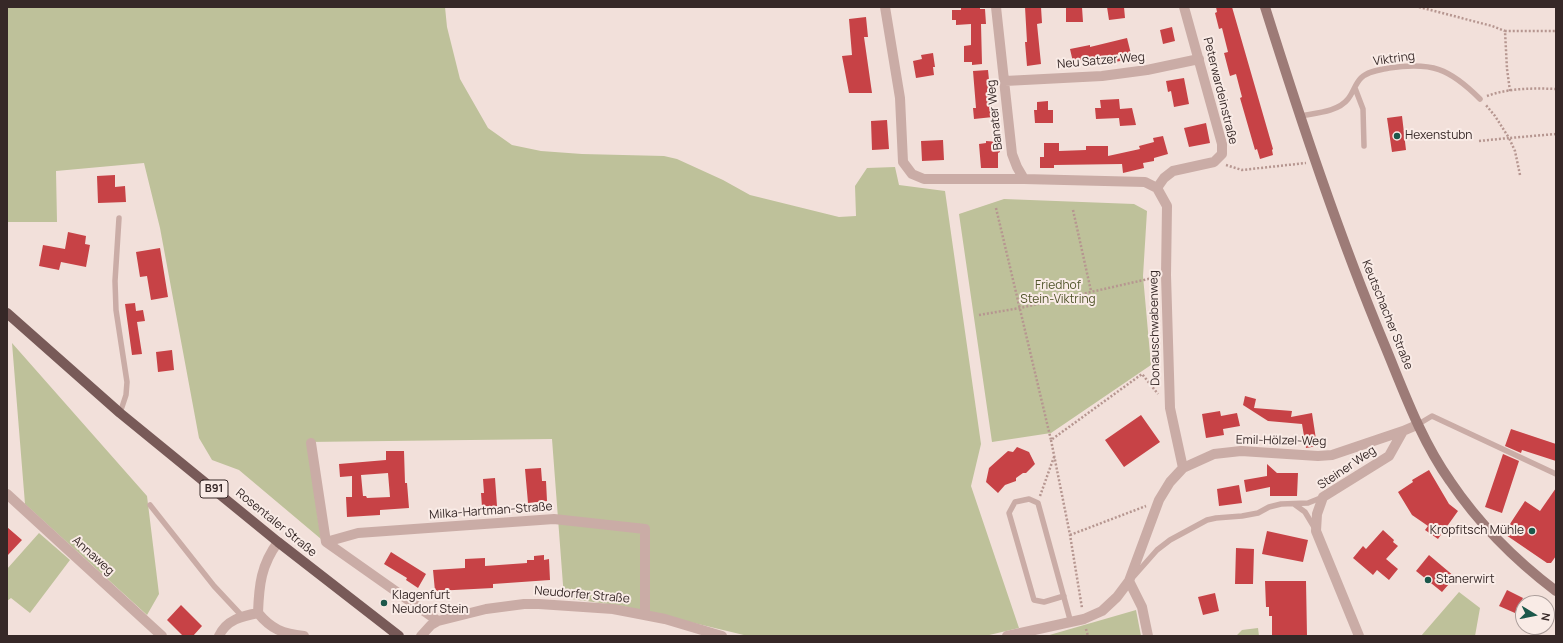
<!DOCTYPE html>
<meta charset="utf-8">
<style>
body{margin:0}
#map{position:relative;width:1563px;height:643px;overflow:hidden;background:#f2e0da;font-family:Manrope,sans-serif}
canvas{display:block}
.frame{position:absolute;inset:0;border:8px solid #362827;pointer-events:none}
.north{position:absolute;left:1515px;top:595px;width:40px;height:40px;box-sizing:border-box;background:#f9ebe6;border:1px solid #ab9d9a;border-radius:50%;rotate:100deg;font-size:11px;font-weight:700;line-height:16px;text-align:center;color:#362827}
.north::after{content:'';display:block;margin:auto;width:14px;height:18px;background:#1c584b;clip-path:polygon(50% 0,100% 100%,50% 72%,0 100%)}
</style>
<div id="map">
<canvas width="1563" height="643"></canvas>
<div class="frame"></div>
<div class="north">N</div>
</div>
<script>
const g = document.querySelector('canvas').getContext('2d');
g.lineJoin = 'round';
function paint(path, color) {
  g.fillStyle = color;
  g.fill(path, 'evenodd');
}
function strokePath(path, color, width, dash) {
  g.strokeStyle = color;
  g.lineWidth = width;
  g.lineCap = dash ? 'butt' : 'round';
  g.setLineDash(dash || []);
  g.stroke(path);
}
function label(font, color, halo, rows, align = 'center') {
  g.font = font + ' Manrope,sans-serif';
  g.lineWidth = 4;
  g.setLineDash([]);
  g.textBaseline = 'middle';
  g.strokeStyle = halo;
  g.fillStyle = color;
  for (const [text, x, y, turn = 0] of rows) {
    g.save();
    g.translate(x, y);
    g.rotate((+turn || 0) * Math.PI / 180);
    g.textAlign = isNaN(turn) ? turn : align;
    if (halo) g.strokeText(text, 0, 0);
    g.fillText(text, 0, 0);
    g.restore();
  }
}
paint(new Path2D(`
 M 7,7 L 445,7 L 447,27 L 460,79 L 488,128 L 512,145 L 541,151 L 582,154 L 664,156 L 677,159 L 723,180 L 750,195 L 839,217 L 856,216 L 855,186 L 867,168 L 895,167 L 899,185 L 945,191 L 981,444 L 971,486 L 1019,628 L 985,636 L 748,636 L 623,606 L 564,598 L 552,439 L 307,442 L 321,539 L 239,470 L 212,460 L 199,438 L 160,228 L 144,163 L 56,171 L 57,222 L 7,222 Z
 M 1004,199 L 1134,204 L 1147,211 L 1143,276 L 1151,365 L 1051,433 L 992,442 L 959,214 Z
 M 12,343 L 147,496 L 159,594 L 147,615 L 25,504 Z
 M 39,533 L 70,560 L 30,613 L 11,598 L 7,601 L 7,569 Z
 M 1459,592 L 1480,608 L 1475,636 L 1421,636 Z
 M 1136,610 L 1141,636 L 1046,636 Z
 M 1258,628 L 1259,636 L 1236,636 L 1242,630 Z`), '#bec19a');
paint(new Path2D(`
 M 961,7 L 980,7 L 980,9 L 985,9 L 986,24 L 981,24 L 982,64 L 972,65 L 972,62 L 964,62 L 964,46 L 971,45 L 971,24 L 956,25 L 956,20 L 952,20 L 952,10 L 961,10 Z
 M 1025,7 L 1041,7 L 1042,23 L 1037,24 L 1041,64 L 1027,66 L 1025,42 L 1027,42 Z
 M 1066,7 L 1082,7 L 1083,22 L 1066,22 Z
 M 1107,7 L 1124,7 L 1125,18 L 1109,20 Z
 M 1216,7 L 1232,7 L 1273,149 L 1272,150 L 1273,155 L 1260,159 L 1257,149 L 1255,150 L 1240,98 L 1242,97 L 1236,74 L 1230,76 L 1224,53 L 1228,52 L 1222,28 L 1219,29 L 1215,13 L 1217,12 Z
 M 866,17 L 868,37 L 864,37 L 872,93 L 849,93 L 842,56 L 852,55 L 849,19 Z
 M 1172,27 L 1175,41 L 1163,44 L 1160,30 Z
 M 1127,38 L 1132,58 L 1112,63 L 1111,60 L 1082,66 L 1081,60 L 1073,62 L 1070,49 L 1090,45 L 1090,47 Z
 M 933,53 L 935,67 L 933,67 L 934,75 L 916,78 L 913,61 L 922,59 L 921,55 Z
 M 988,70 L 990,90 L 995,90 L 996,104 L 992,104 L 993,117 L 974,119 L 973,108 L 976,108 L 973,71 Z
 M 1184,78 L 1189,104 L 1174,107 L 1171,91 L 1168,92 L 1166,81 Z
 M 1119,99 L 1120,109 L 1132,108 L 1136,125 L 1120,126 L 1119,118 L 1096,119 L 1095,108 L 1101,108 L 1100,100 Z
 M 1048,101 L 1048,110 L 1053,110 L 1053,123 L 1035,123 L 1034,110 L 1037,110 L 1037,102 Z
 M 1402,116 L 1406,150 L 1392,152 L 1387,118 Z
 M 887,120 L 889,149 L 872,150 L 871,121 Z
 M 1206,123 L 1210,143 L 1189,147 L 1184,128 Z
 M 1163,136 L 1168,154 L 1154,158 L 1154,161 L 1143,163 L 1144,168 L 1123,173 L 1122,164 L 1054,165 L 1054,168 L 1040,168 L 1040,157 L 1044,157 L 1044,143 L 1059,143 L 1059,151 L 1086,150 L 1086,146 L 1108,146 L 1108,156 L 1140,149 L 1139,146 L 1154,142 L 1153,138 Z
 M 943,140 L 944,160 L 922,161 L 921,141 Z
 M 986,141 L 1000,142 L 1000,152 L 998,153 L 998,168 L 981,168 L 979,144 L 986,143 Z
 M 115,175 L 115,187 L 125,186 L 126,202 L 98,203 L 97,176 Z
 M 68,232 L 86,236 L 85,244 L 90,245 L 86,267 L 61,262 L 59,270 L 39,266 L 43,245 L 65,249 Z
 M 160,248 L 168,297 L 151,300 L 147,276 L 140,277 L 136,252 Z
 M 135,303 L 136,311 L 143,310 L 145,321 L 137,322 L 142,354 L 132,355 L 125,304 Z
 M 172,350 L 174,370 L 158,372 L 156,352 Z
 M 1245,396 L 1256,399 L 1254,408 L 1292,411 L 1291,417 L 1312,413 L 1317,446 L 1306,448 L 1302,424 L 1268,421 L 1243,405 Z
 M 1220,411 L 1221,416 L 1237,413 L 1240,426 L 1223,429 L 1224,435 L 1206,438 L 1202,414 Z
 M 1141,415 L 1160,442 L 1124,467 L 1105,440 Z
 M 1511,429 L 1556,444 L 1556,461 L 1522,450 L 1521,453 L 1505,446 Z
 M 1017,447 L 1029,452 L 1035,464 L 1026,473 L 1023,473 L 1016,478 L 1016,481 L 1005,485 L 998,493 L 986,482 L 989,468 L 1008,451 L 1013,452 Z
 M 386,451 L 404,451 L 405,483 L 407,483 L 409,508 L 380,510 L 380,515 L 347,517 L 346,497 L 352,497 L 352,476 L 340,477 L 339,464 L 386,460 ZM 388,473 L 390,497 L 367,498 L 366,496 L 363,496 L 361,475 Z
 M 1503,454 L 1519,461 L 1502,513 L 1485,507 Z
 M 1267,464 L 1277,473 L 1298,473 L 1297,496 L 1270,496 L 1270,487 L 1246,492 L 1244,480 L 1267,476 Z
 M 541,468 L 542,481 L 546,481 L 547,501 L 528,503 L 525,469 Z
 M 1429,470 L 1449,504 L 1458,511 L 1438,539 L 1425,530 L 1428,526 L 1412,515 L 1398,492 L 1413,482 L 1412,480 Z
 M 495,478 L 497,506 L 482,507 L 481,493 L 484,493 L 483,479 Z
 M 1239,485 L 1242,503 L 1219,506 L 1217,489 Z
 M 1556,488 L 1556,556 L 1551,563 L 1547,563 L 1506,535 L 1508,532 L 1506,530 L 1525,501 L 1540,511 Z
 M 7,527 L 22,540 L 7,556 Z
 M 1383,530 L 1394,540 L 1393,542 L 1398,546 L 1386,559 L 1398,569 L 1389,580 L 1377,570 L 1373,575 L 1353,558 L 1363,546 L 1366,549 Z
 M 1267,531 L 1308,540 L 1303,562 L 1262,554 Z
 M 1236,548 L 1254,549 L 1253,584 L 1235,584 Z
 M 391,552 L 426,574 L 418,588 L 406,580 L 407,578 L 384,564 Z
 M 544,555 L 544,560 L 549,559 L 550,580 L 493,584 L 493,588 L 435,591 L 433,570 L 465,568 L 465,559 L 485,558 L 485,566 L 527,563 L 527,560 L 534,560 L 534,556 Z
 M 1429,555 L 1455,577 L 1442,592 L 1416,571 Z
 M 1265,581 L 1306,581 L 1307,636 L 1272,636 L 1272,616 L 1269,616 L 1269,607 L 1266,607 Z
 M 1507,590 L 1523,598 L 1515,613 L 1499,606 Z
 M 1215,593 L 1219,611 L 1203,615 L 1198,597 Z
 M 181,605 L 202,626 L 193,636 L 183,636 L 167,620 Z`), '#c74246');
strokePath(new Path2D(`
 M 1419,7 L 1492,26 L 1505,31
 M 1510,91 L 1507,69 L 1505,31 L 1556,31
 M 1487,96 C 1509,88 1533,88 1556,89
 M 1479,141 L 1509,138 L 1495,116 L 1485,104
 M 1226,165 L 1242,170 L 1306,163
 M 1520,175 L 1515,151 L 1509,138 L 1556,134
 M 996,208 L 1051,440 L 1142,374 L 1158,394
 M 1073,210 L 1091,291
 M 979,315 L 1020,308 L 1157,277
 M 1051,440 L 1070,535 L 1082,608
 M 1040,496 L 1054,457
 M 1070,535 L 1146,506
 M 1086,629 L 1088,636`), '#b69690', 2.5, [2, 2]);
strokePath(new Path2D(`
 M 1355,88 L 1363,109 L 1364,146
 M 1300,116 C 1315,113 1338,112 1348,99 C 1353,93 1355,84 1361,78 C 1368,71 1380,70 1389,68 C 1432,62 1449,68 1480,99
 M 119,218 L 115,281 L 116,310 L 127,382 L 126,395 L 120,413
 M 1417,425 L 1432,416 L 1556,474
 M 1294,504 L 1305,512 L 1314,527
 M 150,505 L 214,586 L 242,616
 M 1134,576 L 1157,550 L 1170,540 L 1207,520 L 1216,518 L 1242,516 L 1258,513 L 1269,507 L 1281,504 L 1308,503 L 1323,497
 M 1064,596 L 1044,602 L 1034,600 L 1009,513 L 1015,502 L 1029,499 L 1038,503 L 1071,623`), '#caaca6', 5.5);
strokePath(new Path2D(`
 M 885,7 L 900,98 L 903,162 L 912,174 L 924,179 L 1024,179
 M 996,7 L 1012,154 L 1017,167 L 1024,179 L 1145,182 L 1157,188
 M 1005,81 L 1102,76 L 1147,70 L 1199,59
 M 1157,188 L 1167,206 L 1166,275 L 1170,408 L 1183,468
 M 1157,188 L 1164,178 L 1173,171 L 1214,162 L 1222,154 L 1222,144 L 1184,7
 M 311,443 L 326,542
 M 7,494 L 162,636
 M 278,542 C 261,565 259,585 258,613 C 271,629 283,634 304,636
 M 326,542 L 358,533 L 554,519 L 645,529 L 645,615
 M 326,542 L 438,621
 M 1129,581 L 1142,607 L 1148,636
 M 219,636 C 226,620 242,616 258,613
 M 421,636 L 431,625 L 438,621 L 486,609 L 524,604 L 539,604 L 613,609 L 634,613 L 665,619 L 722,636
 M 1007,636 L 1084,619 L 1102,611 L 1117,597 L 1129,581 L 1159,500 L 1170,482 L 1183,468 L 1214,454 L 1241,451 L 1318,456 L 1332,455 L 1403,431 L 1417,425
 M 1359,636 L 1316,531 L 1317,514 L 1323,497 L 1389,456 L 1403,431`), '#caaca6', 10);
strokePath(new Path2D(`
 M 1265,7 C 1301,121 1339,236 1385,346 C 1404,392 1421,440 1450,481 C 1479,524 1515,560 1556,591`), '#9d7b77', 10);
strokePath(new Path2D(`
 M 7,313 L 120,413 L 278,542 L 399,636`), '#785a58', 10);
for (const [x, y, r, color] of [
 [1397,136,4,"#1c584b"],
 [1532,531,4,"#1c584b"],
 [1428,580,4,"#1c584b"],
 [384,603,4,"#1c584b"]
]) {
  const dot = new Path2D();
  dot.arc(x, y, r, 0, 2 * Math.PI);
  g.fillStyle = color;
  g.fill(dot);
  strokePath(dot, '#f9ebe6', 1.5);
}
for (const [x, y, w] of [
 [214,489,28]
]) {
  const box = new Path2D();
  box.roundRect(x - w / 2, y - 9, w, 18, 3);
  g.fillStyle = '#f9ebe6';
  g.fill(box);
  strokePath(box, '#362827', 1);
}
label('bold 11px', '#362827', null, [
 ["B91",214,489]
]);
label('12px', '#362827', '#f9ebe6', [
 ["Viktring",1394,59,-8],
 ["Neu Satzer Weg",1101,61,-5],
 ["Peterwardeinstraße",1220,91,76],
 ["Banater Weg",995,115,-96],
 ["Keutschacher Straße",1387,315,68],
 ["Donauschwabenweg",1155,328,-91],
 ["Emil-Hölzel-Weg",1281,441,1],
 ["Steiner Weg",1347,468,-34],
 ["Milka-Hartman-Straße",491,511,-4],
 ["Rosentaler Straße",276,523,39],
 ["Annaweg",93,556,42],
 ["Neudorfer Straße",582,595,5]
]);
label('12px', '#362827', '#f9ebe6', [
 ["Hexenstubn",1405,136],
 ["Kropfitsch Mühle",1524,531,"right"],
 ["Stanerwirt",1436,580],
 ["Klagenfurt",392,596],
 ["Neudorf Stein",392,610]
], 'left');
label('12px', '#50542a', '#f9ebe6', [
 ["Friedhof",1058,286],
 ["Stein-Viktring",1058,300]
]);
</script>
